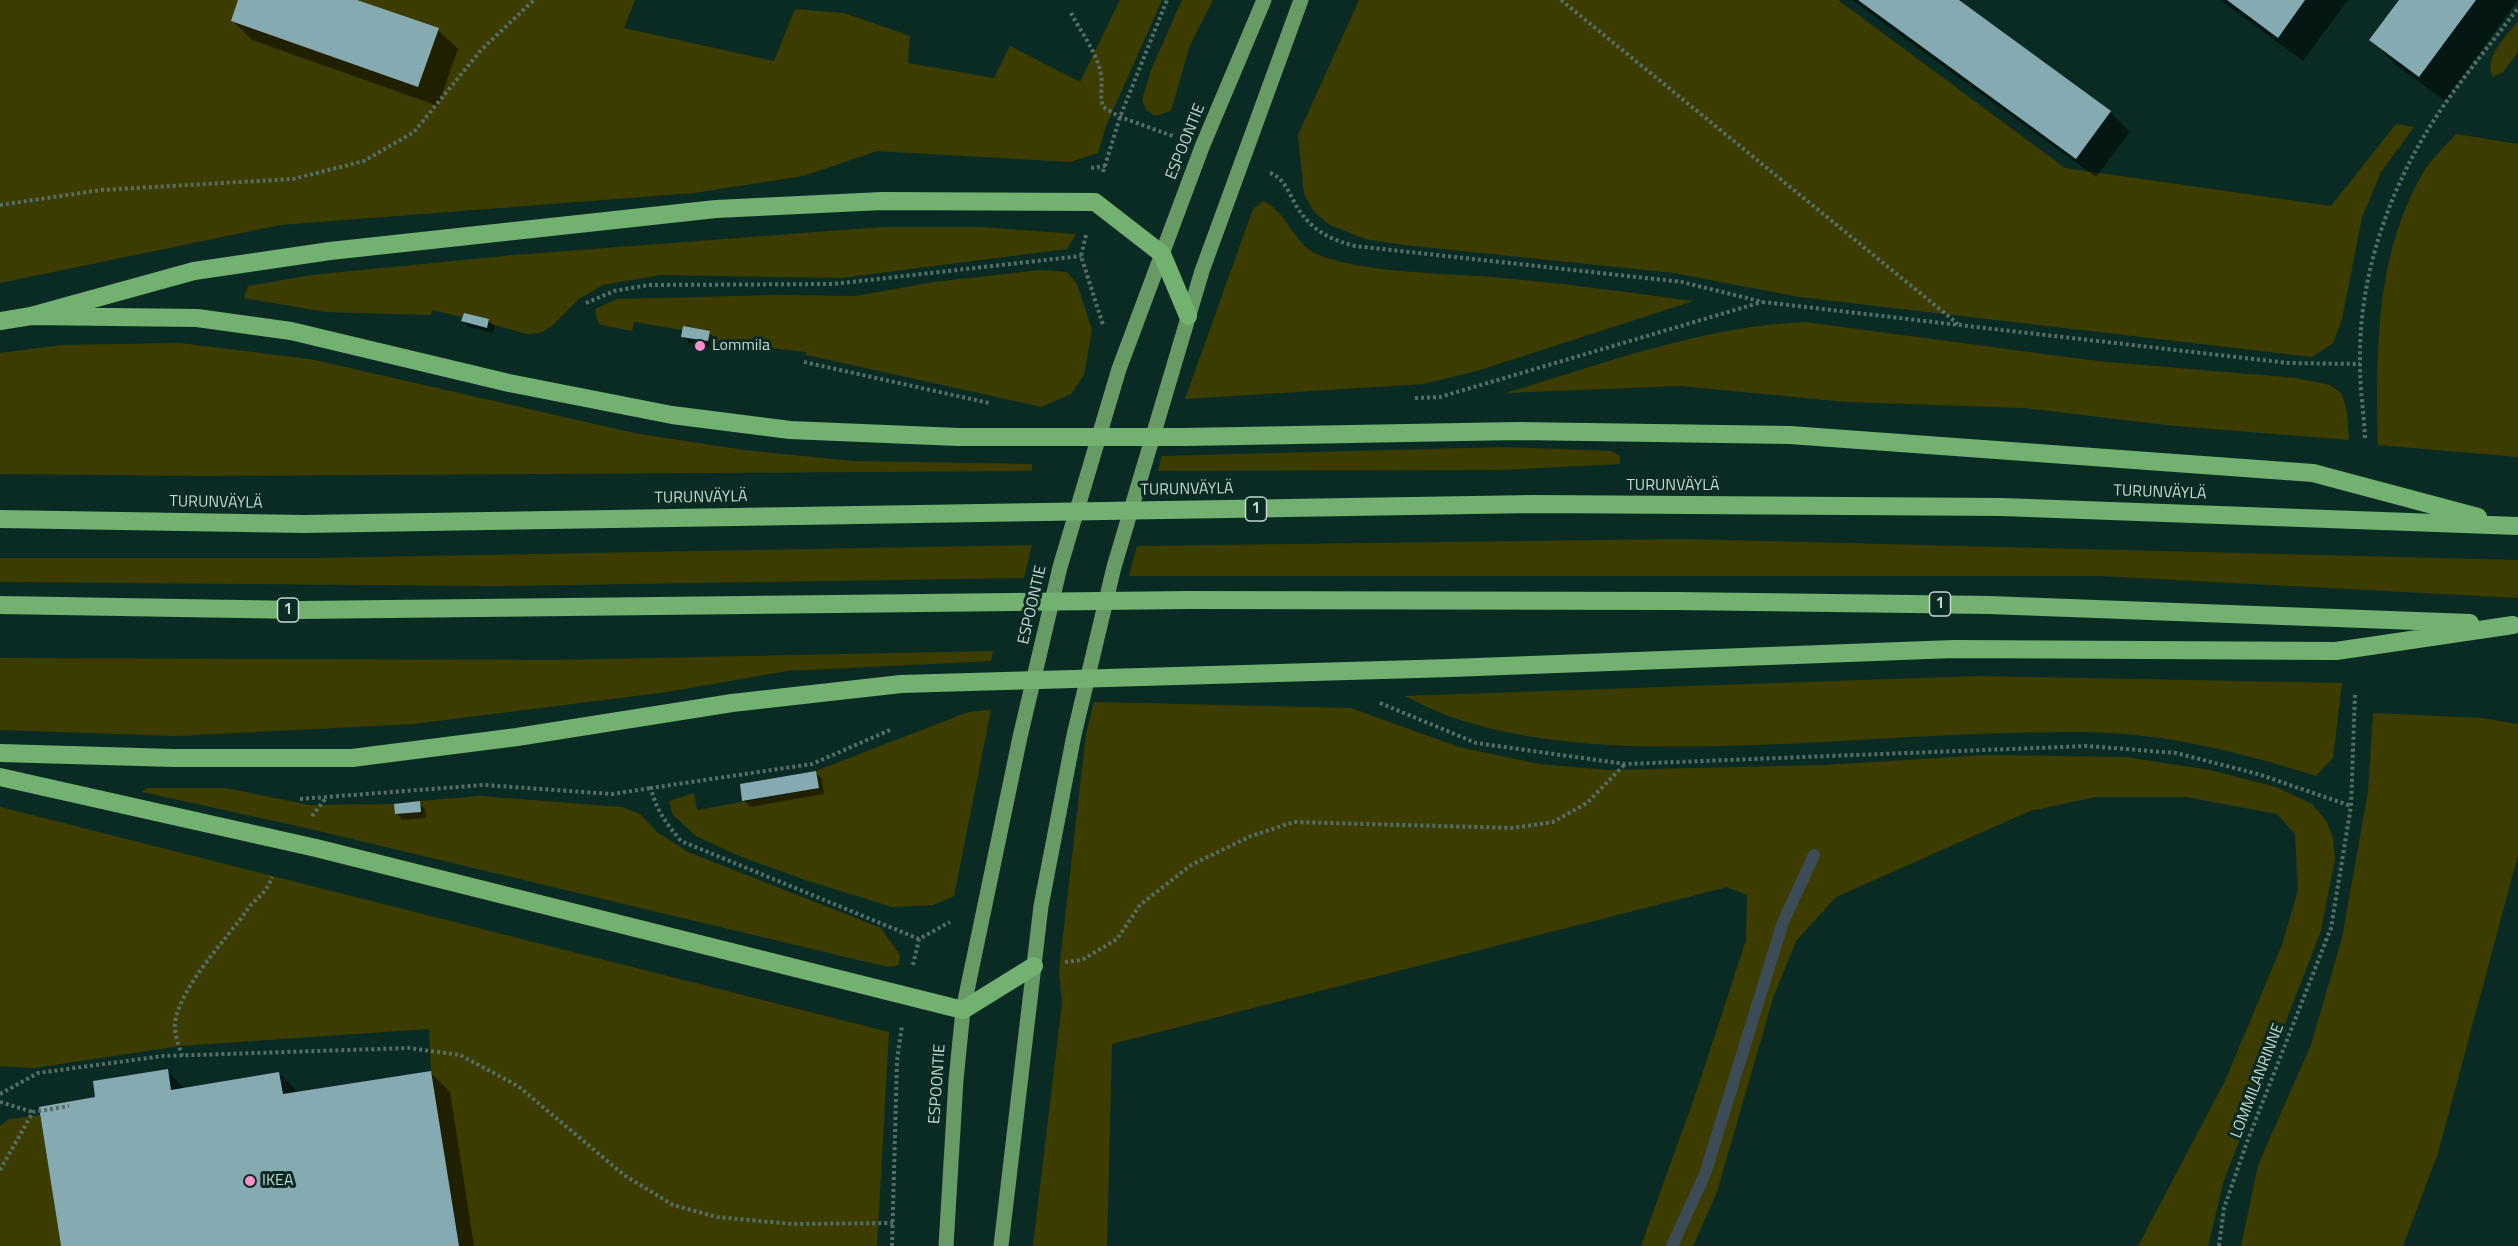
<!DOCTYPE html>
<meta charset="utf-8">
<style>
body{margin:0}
canvas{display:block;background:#0a2b24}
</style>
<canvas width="2518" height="1246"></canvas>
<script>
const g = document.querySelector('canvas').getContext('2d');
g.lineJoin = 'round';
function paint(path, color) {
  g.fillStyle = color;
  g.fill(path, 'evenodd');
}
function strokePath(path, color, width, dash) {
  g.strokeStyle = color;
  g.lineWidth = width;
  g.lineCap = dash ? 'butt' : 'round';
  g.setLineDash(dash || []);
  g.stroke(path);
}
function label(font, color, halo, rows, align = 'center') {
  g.font = font + ' "Titillium Web",sans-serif';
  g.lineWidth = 6;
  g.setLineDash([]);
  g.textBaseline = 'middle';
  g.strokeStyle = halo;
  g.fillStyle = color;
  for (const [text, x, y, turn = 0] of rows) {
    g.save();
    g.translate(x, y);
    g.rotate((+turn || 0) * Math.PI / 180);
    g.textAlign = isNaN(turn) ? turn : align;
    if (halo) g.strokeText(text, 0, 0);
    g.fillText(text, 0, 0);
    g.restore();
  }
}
paint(new Path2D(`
 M 0,0 L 635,0 L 624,28 L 774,61 L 795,9 L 844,13 L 910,36 L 908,63 L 994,78 L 1010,46 L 1080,82 L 1120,0 L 1162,0 L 1106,126 L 1098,153 L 1070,162 L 877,151 L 803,176 L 694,193 L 280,225 L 0,283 Z
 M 1182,0 L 1213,0 L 1190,45 L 1171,111 L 1155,116 L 1146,110 L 1142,100 L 1151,70 Z
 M 1359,0 L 1838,0 L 2065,168 L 2331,206 L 2396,124 L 2414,127 L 2381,172 L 2362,217 L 2342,319 L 2333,343 L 2312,357 L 1799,297 L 1674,273 L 1404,245 L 1365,239 L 1330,225 L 1314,212 L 1304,194 L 1298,135 Z
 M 2518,21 L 2518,52 L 2503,72 L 2493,77 C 2482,59 2508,34 2518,21 Z
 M 2456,134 L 2518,144 L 2518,457 L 2378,445 C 2376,353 2375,255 2423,173 C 2431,159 2445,147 2456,134 Z
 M 1263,201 C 1288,212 1293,246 1321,256 C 1368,273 1442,273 1493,277 C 1560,283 1626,292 1693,301 L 1477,371 L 1423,384 L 1185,399 L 1253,209 Z
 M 882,227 L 980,227 L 1076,234 L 1067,249 L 841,278 L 660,275 L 603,285 L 579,299 L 551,327 L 540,333 L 526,334 L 488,323 L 489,319 L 464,313 L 462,317 L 432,310 L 431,315 L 326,312 L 244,298 L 248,286 L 311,275 L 514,255 Z
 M 1040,270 L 1067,272 L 1077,284 L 1092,330 L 1084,375 L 1071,394 L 1042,407 L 806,355 L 806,352 L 708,341 L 710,332 L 683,327 L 682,330 L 634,322 L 632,331 L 601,325 L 597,320 L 595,309 L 617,299 L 780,295 L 855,296 L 934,282 Z
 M 1805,322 L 2097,361 L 2296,378 L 2330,385 L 2342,394 L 2347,412 L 2349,440 L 2175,426 L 2024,408 L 1847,402 L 1679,386 L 1505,393 C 1603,364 1703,326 1805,322 Z
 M 180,343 L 310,359 L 634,433 L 744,450 L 853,461 L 1032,464 L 1032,471 L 204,476 L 0,474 L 0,353 L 62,345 Z
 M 1506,447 L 1611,451 L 1620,456 L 1620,464 L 1501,470 L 1158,471 L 1162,456 Z
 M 1683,539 L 2518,560 L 2518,598 L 2100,576 L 1129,576 L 1137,546 Z
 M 1032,545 L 1024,578 L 497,586 L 0,582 L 0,558 L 316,558 Z
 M 993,651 L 991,661 L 787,671 L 667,692 L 414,724 L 176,736 L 0,730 L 0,658 L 556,660 Z
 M 1978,676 L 2342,683 L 2333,758 L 2316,776 C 2240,752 2161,732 2080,732 C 1972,731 1863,741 1755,745 C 1653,748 1549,750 1451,717 C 1436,712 1420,703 1405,696 Z
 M 1094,702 L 1351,708 L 1459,747 L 1539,764 L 1609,770 L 1825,765 L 1987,755 L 2125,757 L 2210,770 L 2276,787 L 2312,804 L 2327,822 L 2333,838 L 2335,859 L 2321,931 L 2224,1180 L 2208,1246 L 2138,1246 L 2225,1081 L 2282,945 L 2298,890 L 2295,834 L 2277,814 L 2186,797 L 2095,797 L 2030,811 L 1836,897 L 1796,941 L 1773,998 L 1717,1192 L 1693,1246 L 1641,1246 L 1698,1087 L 1746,940 L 1747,895 L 1727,887 L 1112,1044 L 1107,1246 L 1033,1246 L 1062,1003 L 1059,971 L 1086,734 Z
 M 991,710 L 954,896 L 933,905 L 892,907 L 805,880 L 739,856 L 696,836 L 673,815 L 669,801 L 694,793 L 697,810 L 819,788 L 816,771 L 968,712 Z
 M 2373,713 L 2481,718 L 2518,724 L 2518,855 L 2438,1153 L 2403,1246 L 2241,1246 L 2258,1165 L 2311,1045 L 2342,938 L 2368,792 Z
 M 146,788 L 226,788 L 309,805 L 394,804 L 396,814 L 420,812 L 420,801 L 480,796 L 622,807 L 640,814 L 657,832 L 688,852 L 881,928 L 900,955 L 899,965 L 890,967 L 879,965 L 306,828 L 142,792 Z
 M 0,807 L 889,1032 L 877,1246 L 459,1246 L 431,1071 L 429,1029 L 180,1046 L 34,1068 L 0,1066 Z
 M 40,1115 L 61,1246 L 0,1246 L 0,1126 L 9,1119 Z`), '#3c3c00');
paint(new Path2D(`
 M 240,0 L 353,0 L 438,30 L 458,49 L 438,106 L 252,40 L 233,21 Z
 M 1852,0 L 1956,0 L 2110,112 L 2130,132 L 2096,177 Z
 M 2220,0 L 2348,0 L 2303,61 Z
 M 2400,0 L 2518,0 L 2445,101 L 2396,65 L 2371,40 Z
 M 463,320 L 488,320 L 495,327 L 493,333 L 469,327 Z
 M 709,332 L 715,339 L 714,347 L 689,343 L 682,336 Z
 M 815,772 L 822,779 L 824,794 L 750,807 L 744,800 Z
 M 419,803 L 425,809 L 426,818 L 403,820 L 397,814 Z
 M 167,1071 L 185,1089 L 279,1073 L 299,1093 L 430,1072 L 450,1092 L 474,1246 L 63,1246 L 97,1099 Z`), '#0007');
strokePath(new Path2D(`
 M 1672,1246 L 1705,1174 L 1783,922 L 1814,855`), '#3b4c57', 12);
paint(new Path2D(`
 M 238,0 L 357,0 L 439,28 L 418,87 L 231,21 Z
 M 1858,0 L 1959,0 L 2111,111 L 2076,159 Z
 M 2227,0 L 2305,0 L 2278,38 Z
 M 2399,0 L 2476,0 L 2419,77 L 2369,40 Z
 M 464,313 L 489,319 L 487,328 L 461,321 Z
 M 683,326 L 710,331 L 708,341 L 681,337 Z
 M 816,771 L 819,788 L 742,801 L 740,784 Z
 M 420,801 L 421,812 L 395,814 L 394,804 Z
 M 168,1069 L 171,1090 L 279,1072 L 283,1094 L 431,1071 L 459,1246 L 61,1246 L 39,1107 L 95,1097 L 93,1081 Z`), '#86aab1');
strokePath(new Path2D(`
 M 1561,0 L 1958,324
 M 1071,13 C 1081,32 1097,53 1101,74 C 1103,86 1099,95 1103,107 L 1120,117 L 1173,136
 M 1091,168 L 1105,166
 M 1103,172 L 1120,117 L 1167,0
 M 1270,173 C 1286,178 1291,200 1301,213 C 1315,232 1332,240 1355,246 L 1682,282 L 1763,302 L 1959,325 L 2288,363 L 2360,364
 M 0,205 L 101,190 L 293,179 L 364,161 L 414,132 L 481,50 L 534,0
 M 1086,235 L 1081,256 L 1103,325
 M 586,303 L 614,291 L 649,285 L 833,284 L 1081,256
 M 804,362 L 989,403
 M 1415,398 L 1440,397 L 1762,302
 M 2365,438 C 2364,414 2360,390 2360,366 C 2358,278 2388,190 2436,117 C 2461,79 2491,44 2518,8
 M 1380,703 L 1476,743 L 1625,764 L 2087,746 L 2176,753 L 2258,774 L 2351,806
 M 890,730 L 812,764 L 651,788 C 656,810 666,823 681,841 L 919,939
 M 300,799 L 484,785 L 612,794 L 651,788
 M 312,816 L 326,798
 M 1065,962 L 1082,960 L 1117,939 L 1140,905 L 1191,865 L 1251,836 L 1294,822 L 1513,828 L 1553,822 L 1587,803 L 1625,764
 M 913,965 L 919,939 L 950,922
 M 182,1056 C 179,1046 174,1033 175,1024 C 179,987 227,939 247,910 C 256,897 265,896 272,877
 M 0,1094 L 38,1073 L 163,1056 L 409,1048 L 460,1055 L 518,1086 L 624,1175 L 673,1205 L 717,1217 L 792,1224 L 893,1223
 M 0,1102 L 33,1112
 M 0,1170 L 33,1112 L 69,1106
 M 892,1246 L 897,1061 L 902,1025
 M 2219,1246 L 2224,1208 L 2247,1142 L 2331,928 L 2351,806 L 2355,694`), '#536d67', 4, [3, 3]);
strokePath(new Path2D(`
 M 946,1246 L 956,1080 L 963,1010 L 1020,737 L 1060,567 L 1119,369 L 1202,147 L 1264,0
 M 1001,1246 L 1041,906 L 1074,735 L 1114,567 L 1202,271 L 1301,0`), '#679a64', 15);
strokePath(new Path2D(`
 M 31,316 L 197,318 L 291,331 L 509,383 L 672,415 L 790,430 L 958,437 L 1185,437 L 1518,431 L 1790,435 L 2313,473 L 2478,517
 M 0,321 L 31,316 L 194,271 L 330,251 L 716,209 L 882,201 L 1095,202 L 1162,254 L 1188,316
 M 0,519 L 304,524 L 1534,504 L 2002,507 L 2518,526
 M 0,605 L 300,610 L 1190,600 L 1676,601 L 1989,605 L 2470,623
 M 0,753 L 174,758 L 352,758 L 517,737 L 732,703 L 901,684 L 1451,668 L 1954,649 L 2336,651 L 2513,625
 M 0,777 L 316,848 L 963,1010 L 1034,966`), '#73b170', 18);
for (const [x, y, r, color] of [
 [700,346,6,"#f990ca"],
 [250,1181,6,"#f990ca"]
]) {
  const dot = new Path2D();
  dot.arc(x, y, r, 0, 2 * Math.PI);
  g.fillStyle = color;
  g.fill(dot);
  strokePath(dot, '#0a2b24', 2);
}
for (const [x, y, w] of [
 [1256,509,21],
 [1940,604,21],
 [288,610,21]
]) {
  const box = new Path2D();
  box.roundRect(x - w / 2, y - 12, w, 24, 4.5);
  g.fillStyle = '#0a2b24';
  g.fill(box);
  strokePath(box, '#c6d7d2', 1.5);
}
label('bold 15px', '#c6d7d2', null, [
 ["1",1256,509],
 ["1",1940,604],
 ["1",288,610]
]);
label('16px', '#c6d7d2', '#0a2b24', [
 ["ESPOONTIE",1186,142,-68],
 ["TURUNVÄYLÄ",1673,486],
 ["TURUNVÄYLÄ",1187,490,-1],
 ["TURUNVÄYLÄ",2160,493,2],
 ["TURUNVÄYLÄ",701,498,-1],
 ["TURUNVÄYLÄ",216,503,1],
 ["ESPOONTIE",1033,605,-77],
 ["LOMMILANRINNE",2258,1081,-69],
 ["ESPOONTIE",938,1084,-86]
]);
label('16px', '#c6d7d2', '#0a2b24', [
 ["Lommila",712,346],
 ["IKEA",262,1181]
], 'left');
</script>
